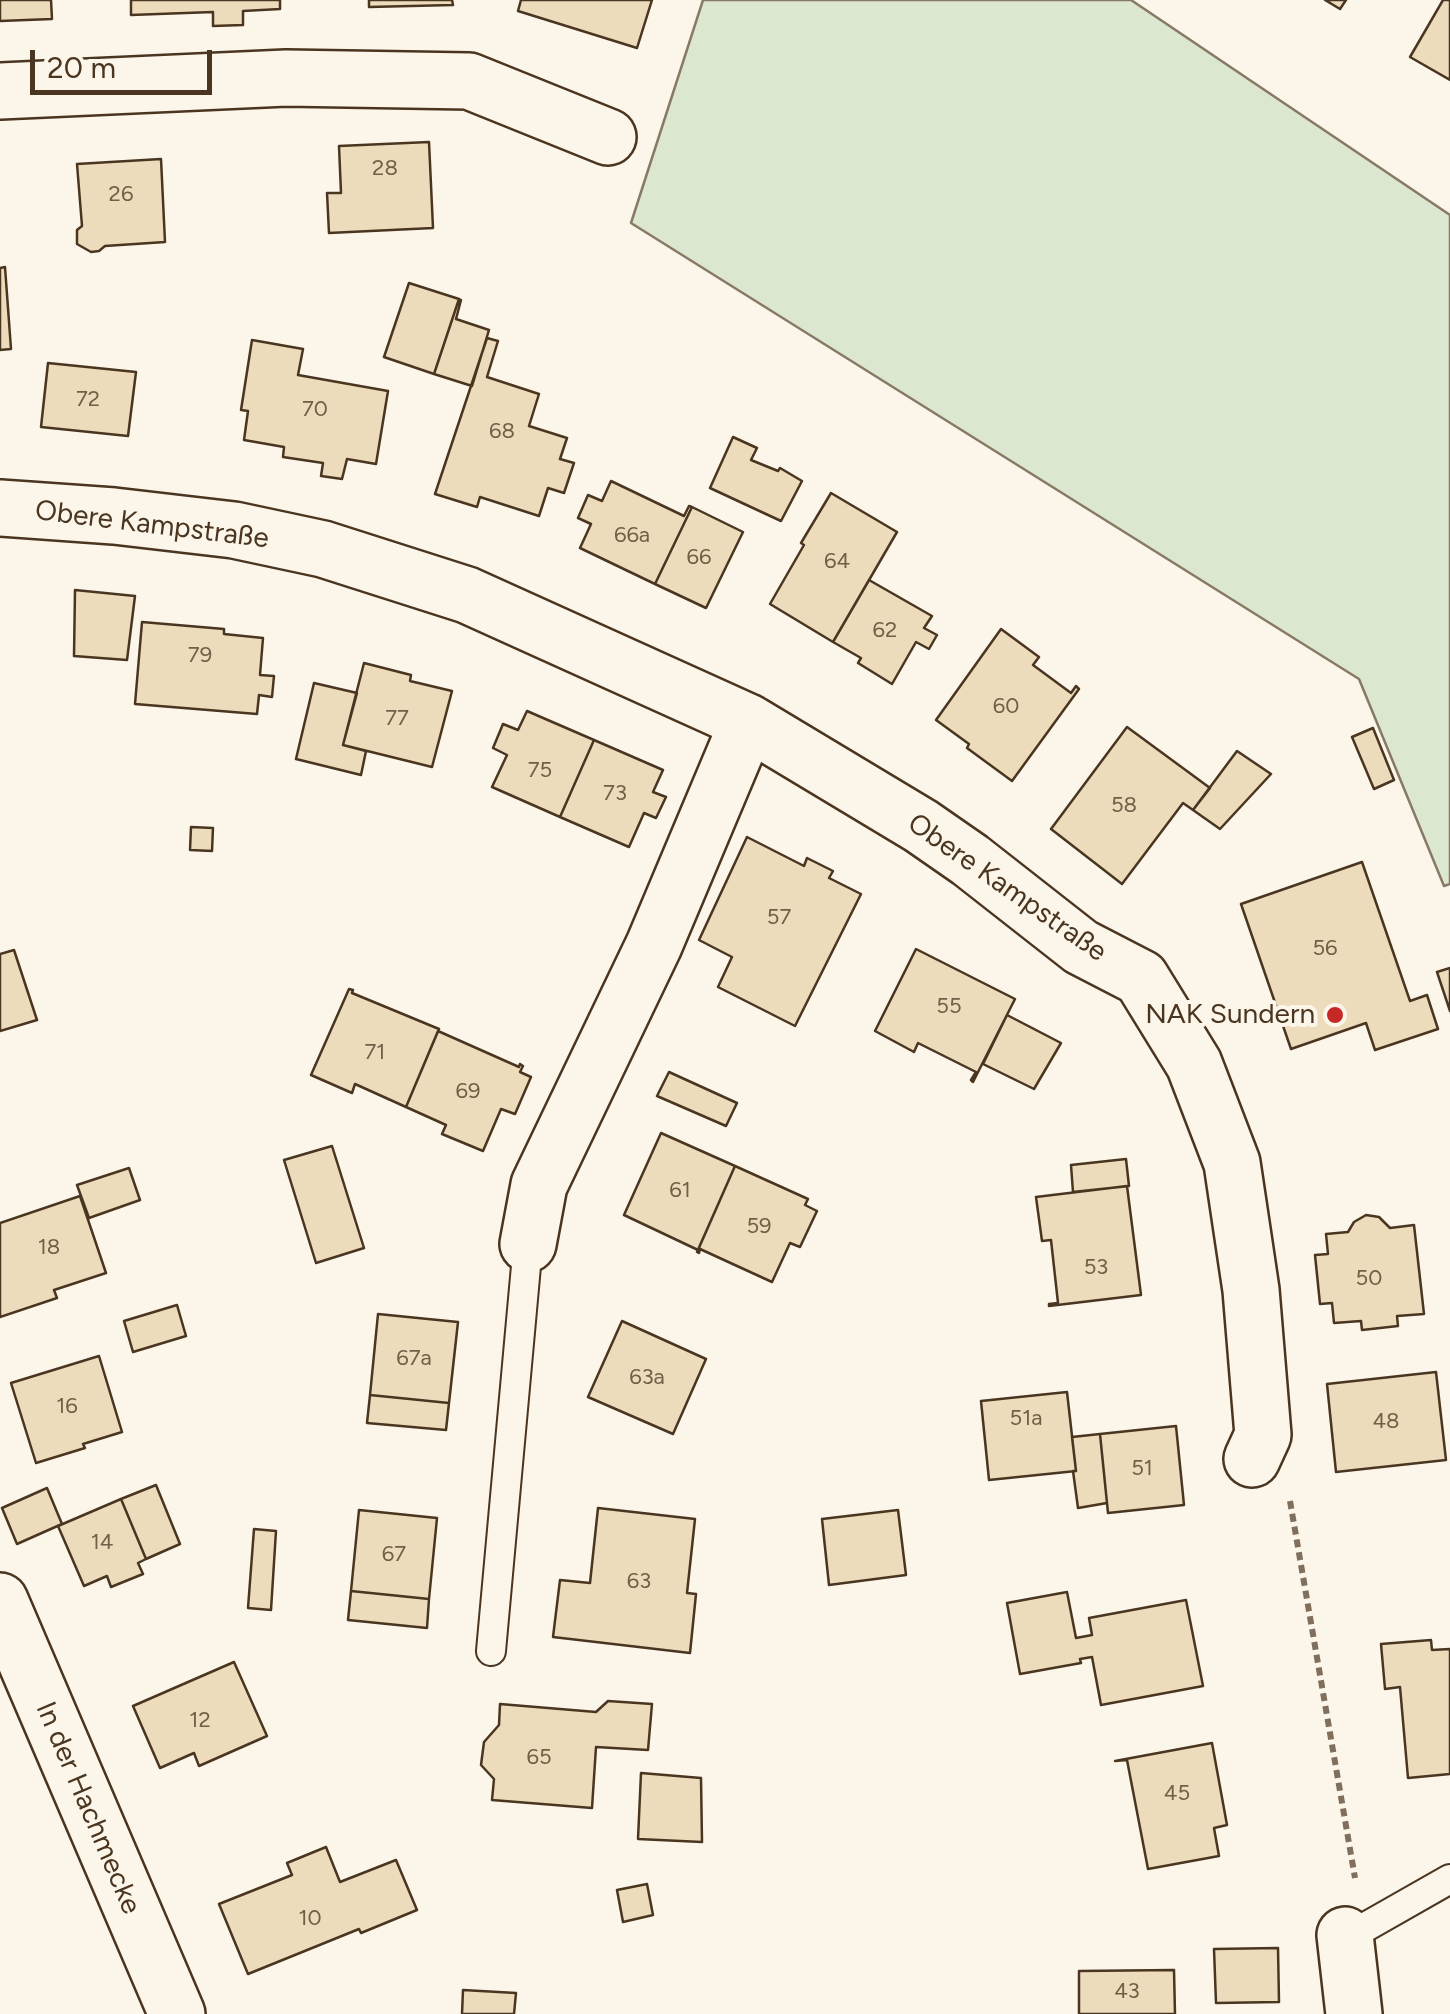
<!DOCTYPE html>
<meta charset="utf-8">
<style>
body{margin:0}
#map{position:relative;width:1450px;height:2014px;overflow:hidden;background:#fbf6e9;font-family:Figtree,sans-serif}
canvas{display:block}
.scale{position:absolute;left:30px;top:50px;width:182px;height:45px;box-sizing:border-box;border:5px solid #4a3520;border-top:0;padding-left:12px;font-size:30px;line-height:35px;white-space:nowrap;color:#4a3520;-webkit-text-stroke:8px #fbf6e9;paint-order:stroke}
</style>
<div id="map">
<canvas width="1450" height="2014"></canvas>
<div class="scale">20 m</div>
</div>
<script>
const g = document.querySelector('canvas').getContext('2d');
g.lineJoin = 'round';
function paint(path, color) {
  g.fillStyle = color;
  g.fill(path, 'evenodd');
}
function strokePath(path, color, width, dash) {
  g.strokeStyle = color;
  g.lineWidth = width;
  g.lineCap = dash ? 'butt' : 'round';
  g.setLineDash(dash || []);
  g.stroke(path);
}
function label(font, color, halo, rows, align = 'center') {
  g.font = font + ' Figtree,sans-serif';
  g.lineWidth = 8;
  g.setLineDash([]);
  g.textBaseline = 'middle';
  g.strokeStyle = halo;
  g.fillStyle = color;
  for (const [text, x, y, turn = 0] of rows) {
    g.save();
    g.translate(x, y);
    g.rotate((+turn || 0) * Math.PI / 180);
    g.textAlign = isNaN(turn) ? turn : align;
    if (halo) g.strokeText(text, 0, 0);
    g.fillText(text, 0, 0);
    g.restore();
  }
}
const green = new Path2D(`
 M 703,0 L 1131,0 L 1450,215 L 1450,884 L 1444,886 L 1359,679 L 631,223 Z`);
paint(green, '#dce7d0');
strokePath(green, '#887966', 2.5);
const building = new Path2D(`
 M 0,0 L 51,0 L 52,19 L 0,21 Z
 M 131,0 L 280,0 L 280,9 L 243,11 L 243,25 L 213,26 L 213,12 L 131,15 Z
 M 369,0 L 452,0 L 453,5 L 369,7 Z
 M 521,0 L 652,0 L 637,48 L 518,11 Z
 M 1325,0 L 1346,0 L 1340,9 Z
 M 1443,0 L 1450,0 L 1450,80 L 1410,57 Z
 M 429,142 L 433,228 L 329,233 L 327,193 L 341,193 L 339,146 Z
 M 161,159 L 165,242 L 105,246 L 99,251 L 91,252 L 77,244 L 77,230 L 82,226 L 77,164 Z
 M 5,267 L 11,349 L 0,350 L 0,268 Z
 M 409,283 L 459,299 L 434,374 L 384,357 Z
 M 459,299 L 461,300 L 456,319 L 489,330 L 472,386 L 434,374 Z
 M 487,338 L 498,341 L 487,377 L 539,394 L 529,426 L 567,438 L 560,459 L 574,463 L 564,493 L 548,488 L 539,516 L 480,497 L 477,507 L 435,494 Z
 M 252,340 L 303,349 L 298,375 L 388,391 L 376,464 L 347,459 L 342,479 L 321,476 L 323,463 L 283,457 L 284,447 L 244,440 L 248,411 L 241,410 Z
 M 48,363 L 136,372 L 128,436 L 41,427 Z
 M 733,437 L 757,448 L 751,460 L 778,471 L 780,468 L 802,481 L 781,521 L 710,488 Z
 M 611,481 L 684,516 L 689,506 L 692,507 L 655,584 L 580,548 L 591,524 L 578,518 L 588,495 L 602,501 Z
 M 831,493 L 897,532 L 833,642 L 770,604 L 804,545 L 801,543 Z
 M 692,507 L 743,532 L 706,608 L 655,584 Z
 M 869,580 L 932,616 L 924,628 L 937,635 L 929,649 L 916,642 L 892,684 L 858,663 L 861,658 L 833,642 Z
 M 75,590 L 135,596 L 127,660 L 74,656 Z
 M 142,622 L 224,629 L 224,634 L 263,638 L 260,675 L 274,676 L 272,697 L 259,695 L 257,714 L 135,704 Z
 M 1001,629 L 1039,657 L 1033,665 L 1071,693 L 1076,686 L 1079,689 L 1012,781 L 967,748 L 969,744 L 936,720 Z
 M 364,663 L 411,675 L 410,681 L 452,691 L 432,767 L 343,745 Z
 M 314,683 L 357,693 L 343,745 L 366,751 L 361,775 L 296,759 Z
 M 527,711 L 594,740 L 560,817 L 492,787 L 507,755 L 493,748 L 503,724 L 518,730 Z
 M 1127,727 L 1210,788 L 1193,810 L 1183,803 L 1122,884 L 1051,829 Z
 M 1373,728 L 1394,780 L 1374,789 L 1352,737 Z
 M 594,740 L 663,770 L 653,792 L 666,797 L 656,818 L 644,813 L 629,847 L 560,817 Z
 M 1237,751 L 1271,774 L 1220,829 L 1193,810 Z
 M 191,827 L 213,828 L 212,851 L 190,850 Z
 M 747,837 L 804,866 L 807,858 L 833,871 L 829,878 L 861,894 L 795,1026 L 718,987 L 732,957 L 699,940 Z
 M 1362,862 L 1410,1001 L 1427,995 L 1438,1029 L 1375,1050 L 1366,1023 L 1291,1049 L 1241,904 Z
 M 916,949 L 1015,999 L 973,1082 L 971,1080 L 976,1072 L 918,1043 L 914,1052 L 875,1031 Z
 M 14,950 L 37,1020 L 0,1031 L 0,954 Z
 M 1450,968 L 1450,1011 L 1437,972 Z
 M 349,989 L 353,990 L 352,993 L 439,1029 L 406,1107 L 355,1084 L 352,1093 L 311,1075 Z
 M 1007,1015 L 1061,1043 L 1034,1089 L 983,1064 Z
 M 438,1031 L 519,1067 L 520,1064 L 523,1066 L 520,1072 L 531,1077 L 515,1114 L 501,1109 L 483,1151 L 442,1134 L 446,1125 L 406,1107 Z
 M 669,1072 L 737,1103 L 726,1126 L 657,1096 Z
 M 661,1133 L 735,1166 L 698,1250 L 624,1215 Z
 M 332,1146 L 364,1248 L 316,1263 L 284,1160 Z
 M 1126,1159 L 1129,1186 L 1073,1192 L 1071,1165 Z
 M 735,1166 L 808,1199 L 805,1205 L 817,1211 L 800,1247 L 790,1243 L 772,1282 L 700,1249 L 699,1253 L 697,1252 Z
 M 129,1168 L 140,1200 L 89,1218 L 77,1185 Z
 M 1127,1186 L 1141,1295 L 1049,1306 L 1049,1304 L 1058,1303 L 1051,1240 L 1042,1241 L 1036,1197 Z
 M 80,1196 L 106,1273 L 54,1290 L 57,1298 L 0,1317 L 0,1223 Z
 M 1366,1215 L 1379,1217 L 1390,1228 L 1414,1225 L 1424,1314 L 1397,1316 L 1398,1326 L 1362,1330 L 1361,1321 L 1334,1323 L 1332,1303 L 1320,1304 L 1315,1255 L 1328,1254 L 1326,1234 L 1348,1232 L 1354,1222 Z
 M 177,1305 L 186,1336 L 133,1352 L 124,1321 Z
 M 378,1314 L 458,1322 L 449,1403 L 370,1395 Z
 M 622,1321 L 706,1359 L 673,1434 L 588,1397 Z
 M 99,1356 L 122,1432 L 83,1444 L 85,1448 L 36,1463 L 11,1383 Z
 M 1436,1372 L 1446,1460 L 1336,1472 L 1327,1384 Z
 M 1067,1392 L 1076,1471 L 989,1480 L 981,1401 Z
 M 370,1395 L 449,1403 L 446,1430 L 367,1423 Z
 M 1176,1426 L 1184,1505 L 1108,1513 L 1100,1434 Z
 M 1100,1434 L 1107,1503 L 1078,1508 L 1073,1471 L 1076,1471 L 1072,1437 Z
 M 156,1485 L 180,1544 L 146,1559 L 121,1499 Z
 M 47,1488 L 62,1524 L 17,1544 L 2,1508 Z
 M 121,1499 L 146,1559 L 138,1563 L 143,1574 L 111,1587 L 107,1576 L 84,1586 L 58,1526 Z
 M 598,1508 L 695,1519 L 687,1593 L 696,1594 L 690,1653 L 553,1637 L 560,1580 L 590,1583 Z
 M 359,1510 L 437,1518 L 429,1599 L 351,1591 Z
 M 898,1510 L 906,1575 L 829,1585 L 822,1519 Z
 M 254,1529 L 276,1531 L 271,1610 L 248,1608 Z
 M 351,1591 L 429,1599 L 427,1628 L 348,1620 Z
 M 1067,1592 L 1076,1638 L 1092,1635 L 1089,1618 L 1186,1600 L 1203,1686 L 1101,1705 L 1092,1657 L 1080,1659 L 1081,1663 L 1020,1674 L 1007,1603 Z
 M 1431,1640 L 1432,1650 L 1450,1649 L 1450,1774 L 1408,1778 L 1400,1687 L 1385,1689 L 1381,1644 Z
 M 234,1662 L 267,1736 L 199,1766 L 194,1753 L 160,1768 L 133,1706 Z
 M 608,1701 L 652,1704 L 648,1750 L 596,1747 L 592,1808 L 492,1800 L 494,1779 L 481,1765 L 484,1742 L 499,1725 L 500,1704 L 596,1712 Z
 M 1212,1743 L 1227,1825 L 1214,1828 L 1219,1856 L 1148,1869 L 1127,1760 L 1115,1761 Z
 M 641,1773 L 701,1778 L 702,1842 L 638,1839 Z
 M 326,1847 L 340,1882 L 396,1860 L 417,1910 L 361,1933 L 359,1929 L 248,1974 L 219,1904 L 292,1875 L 287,1863 Z
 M 647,1884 L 653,1915 L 623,1922 L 617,1890 Z
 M 1278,1948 L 1279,2002 L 1216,2003 L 1214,1949 Z
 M 1174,1970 L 1175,2014 L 1079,2014 L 1079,1971 Z
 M 463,1990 L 516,1993 L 514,2014 L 462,2014 Z`);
paint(building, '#ecdcbc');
strokePath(building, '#4a3520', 2.5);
const service = new Path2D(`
 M 491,1651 L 528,1244
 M 1345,1935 L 1362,1929 L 1450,1879`);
const minor = new Path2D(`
 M 0,91 L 286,78 L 469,81 L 608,137
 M 0,508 L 114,516 L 234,530 L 323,549 L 467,595 L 748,722 L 921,826 L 970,860 L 1081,947 L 1141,978 L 1194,1064 L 1232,1163 L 1251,1290 L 1263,1435 L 1252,1459
 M 528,1244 L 539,1185 L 654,945 L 748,722
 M 0,1601 L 177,2014
 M 1345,1935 L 1354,2014`);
strokePath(service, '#4a3520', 32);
strokePath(minor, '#4a3520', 60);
strokePath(new Path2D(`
 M 1290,1501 L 1355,1878`), '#7f6f5c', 6, [8, 5]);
strokePath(service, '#fbf6e9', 28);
strokePath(minor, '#fbf6e9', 55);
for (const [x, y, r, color] of [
 [1335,1015,10,"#c62828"]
]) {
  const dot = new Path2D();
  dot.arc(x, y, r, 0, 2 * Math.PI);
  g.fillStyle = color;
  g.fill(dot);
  strokePath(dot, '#fbf6e9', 4);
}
label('22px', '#725f47', null, [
 ["28",385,169],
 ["26",121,195],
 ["72",88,400],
 ["70",315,410],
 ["68",502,432],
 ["66a",632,536],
 ["66",699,558],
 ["64",837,562],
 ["62",885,631],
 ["79",200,656],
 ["60",1006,707],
 ["77",397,719],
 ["75",540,771],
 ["73",615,794],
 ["58",1124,806],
 ["57",779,918],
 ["56",1325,949],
 ["55",949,1007],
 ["71",375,1053],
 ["69",468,1092],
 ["61",680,1191],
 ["59",759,1227],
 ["18",49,1248],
 ["53",1096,1268],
 ["50",1369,1279],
 ["67a",414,1359],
 ["63a",647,1378],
 ["16",67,1407],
 ["51a",1026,1419],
 ["48",1386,1422],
 ["51",1142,1469],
 ["14",102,1543],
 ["67",394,1555],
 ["63",639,1582],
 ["12",200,1721],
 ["65",539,1758],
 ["45",1177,1794],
 ["10",310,1919],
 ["43",1127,1992]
]);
label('28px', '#4a3520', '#fbf6e9', [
 ["Obere Kampstraße",152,525,7],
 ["Obere Kampstraße",1007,888,35],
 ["In der Hachmecke",88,1808,67]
]);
label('28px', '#4a3520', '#fbf6e9', [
 ["NAK Sundern",1315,1015]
], 'right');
</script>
